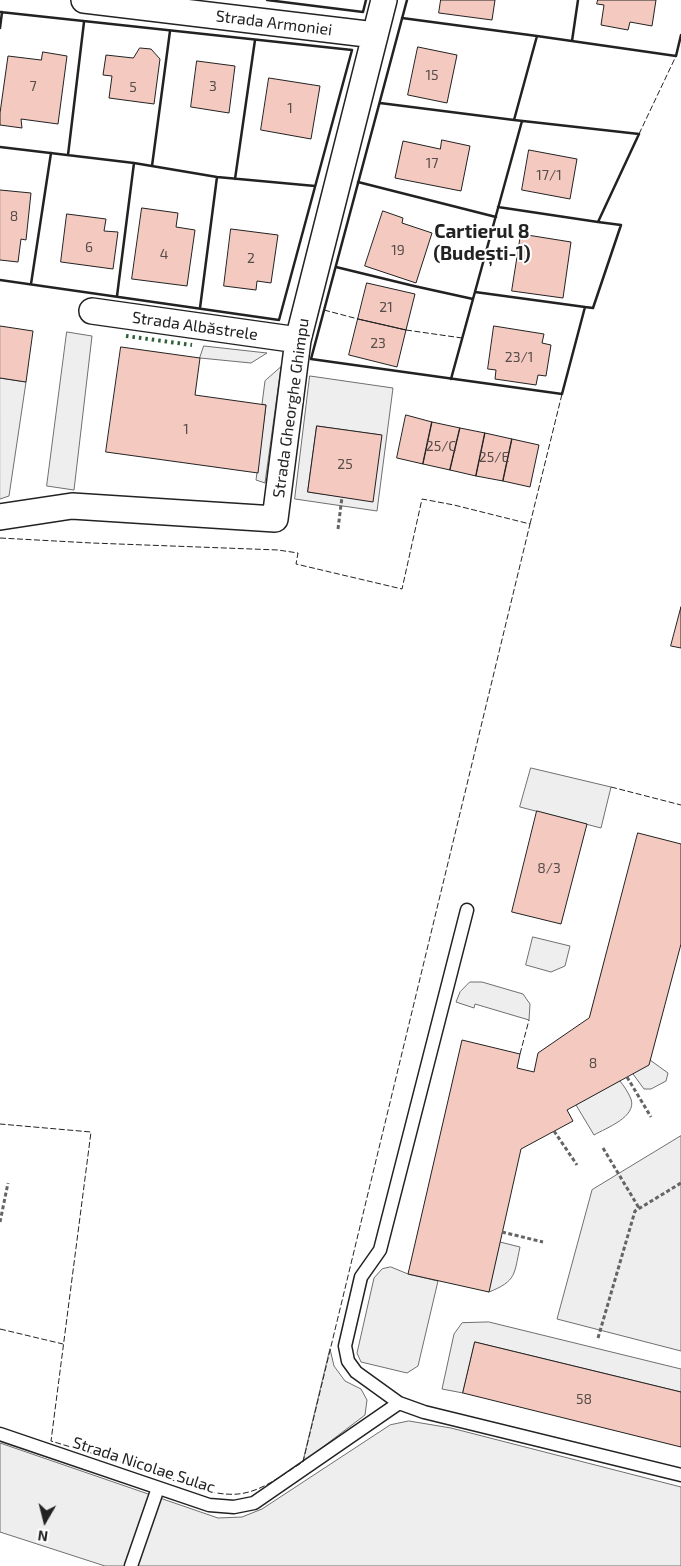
<!DOCTYPE html>
<meta charset="utf-8">
<style>
body{margin:0}
#map{position:relative;width:681px;height:1566px;overflow:hidden;background:#fff;font-family:"Exo 2",sans-serif}
canvas{display:block}
.north{position:absolute;left:20px;top:1496px;width:50px;height:50px;-webkit-text-stroke:4px #fff;paint-order:stroke;rotate:188deg;font-size:14px;font-weight:700;line-height:20px;text-align:center;color:#222}
.north::after{content:'';display:block;margin:auto;width:18px;height:22px;background:#222;clip-path:polygon(50% 0,100% 100%,50% 72%,0 100%)}
</style>
<div id="map">
<canvas width="681" height="1566"></canvas>
<div class="north">N</div>
</div>
<script>
const g = document.querySelector('canvas').getContext('2d');
g.lineJoin = 'round';
function paint(path, color) {
  g.fillStyle = color;
  g.fill(path, 'evenodd');
}
function strokePath(path, color, width, dash) {
  g.strokeStyle = color;
  g.lineWidth = width;
  g.lineCap = dash ? 'butt' : 'round';
  g.setLineDash(dash || []);
  g.stroke(path);
}
function label(font, color, halo, rows, align = 'center') {
  g.font = font + ' "Exo 2",sans-serif';
  g.lineWidth = 4;
  g.setLineDash([]);
  g.textBaseline = 'middle';
  g.strokeStyle = halo;
  g.fillStyle = color;
  for (const [text, x, y, turn = 0] of rows) {
    g.save();
    g.translate(x, y);
    g.rotate((+turn || 0) * Math.PI / 180);
    g.textAlign = isNaN(turn) ? turn : align;
    if (halo) g.strokeText(text, 0, 0);
    g.fillText(text, 0, 0);
    g.restore();
  }
}
const green = new Path2D(`
 M 67,332 L 92,336 L 74,490 L 47,486 Z
 M 204,346 L 267,353 L 251,363 L 200,358 Z
 M 281,367 L 265,483 L 256,480 L 266,405 L 262,404 L 265,381 Z
 M 310,376 L 393,388 L 377,511 L 295,499 ZM 317,426 L 381,435 L 372,501 L 308,492 Z
 M 0,378 L 26,382 L 9,496 L 0,499 Z
 M 531,768 L 611,787 L 601,828 L 520,807 Z
 M 533,937 L 570,946 L 565,966 L 551,972 L 526,965 Z
 M 470,982 L 482,982 L 523,994 L 530,1004 L 529,1020 L 475,1004 L 474,1008 L 456,1002 L 460,992 Z
 M 650,1060 L 668,1073 L 666,1081 L 651,1089 L 644,1089 L 633,1074 Z
 M 620,1081 C 624,1086 628,1092 631,1099 C 637,1117 606,1128 594,1135 L 576,1105 Z
 M 681,1136 L 681,1351 L 557,1319 L 592,1190 Z
 M 500,1242 L 520,1247 C 514,1274 517,1281 489,1292 Z
 M 391,1267 L 408,1274 L 438,1281 L 418,1366 L 407,1373 L 361,1362 L 357,1353 L 374,1278 L 382,1269 Z
 M 489,1322 L 681,1369 L 681,1392 L 475,1342 L 463,1393 L 442,1389 L 454,1334 L 462,1323 Z
 M 330,1349 L 334,1366 L 345,1381 L 361,1389 L 367,1400 L 365,1415 L 303,1462 Z
 M 409,1421 L 451,1428 L 681,1487 L 681,1566 L 105,1566 L 0,1532 L 0,1443 L 218,1518 L 242,1517 L 262,1509 L 390,1425 Z`);
paint(green, '#eee');
strokePath(green, '#6f6f6f', 1);
const building = new Path2D(`
 M 441,0 L 495,0 L 492,20 L 439,13 Z
 M 598,0 L 656,0 L 652,26 L 630,22 L 628,30 L 601,25 L 604,5 L 597,4 Z
 M 418,47 L 457,55 L 447,103 L 408,95 Z
 M 140,48 L 151,49 L 160,59 L 154,104 L 109,98 L 112,76 L 103,75 L 106,55 L 133,58 Z
 M 43,52 L 67,56 L 58,124 L 21,119 L 22,128 L 0,125 L 0,113 L 8,56 L 41,60 Z
 M 197,61 L 235,66 L 229,113 L 191,107 Z
 M 269,78 L 320,86 L 311,139 L 261,130 Z
 M 442,140 L 470,146 L 461,191 L 395,178 L 403,141 L 440,149 Z
 M 529,150 L 577,159 L 570,199 L 522,190 Z
 M 0,190 L 31,193 L 26,240 L 21,239 L 18,262 L 0,260 Z
 M 142,208 L 178,213 L 176,227 L 195,230 L 187,286 L 132,279 Z
 M 383,211 L 403,218 L 402,223 L 432,233 L 416,283 L 365,266 Z
 M 67,214 L 106,219 L 104,231 L 118,232 L 113,269 L 61,262 Z
 M 231,229 L 278,235 L 271,283 L 257,281 L 256,290 L 224,286 Z
 M 521,234 L 571,242 L 563,298 L 512,291 Z
 M 367,283 L 415,294 L 406,330 L 358,319 Z
 M 358,319 L 406,330 L 397,367 L 349,355 Z
 M 0,326 L 33,331 L 26,382 L 0,378 Z
 M 494,326 L 544,334 L 542,343 L 551,345 L 546,376 L 538,375 L 536,385 L 495,379 L 496,370 L 488,369 Z
 M 121,347 L 200,358 L 195,395 L 266,405 L 258,473 L 106,452 Z
 M 406,415 L 432,422 L 423,464 L 397,458 Z
 M 432,422 L 460,428 L 450,470 L 423,464 Z
 M 317,426 L 382,435 L 373,502 L 308,492 Z
 M 460,428 L 485,433 L 476,476 L 450,470 Z
 M 485,433 L 512,439 L 503,481 L 476,476 Z
 M 512,439 L 539,445 L 530,487 L 503,481 Z
 M 681,607 L 681,648 L 671,646 Z
 M 537,811 L 587,824 L 561,924 L 512,912 Z
 M 638,833 L 681,844 L 681,944 L 649,1065 L 567,1110 L 573,1121 L 521,1149 L 489,1292 L 408,1274 L 462,1040 L 520,1054 L 517,1068 L 534,1072 L 538,1053 L 589,1018 Z
 M 475,1342 L 681,1392 L 681,1447 L 463,1393 Z`);
paint(building, '#f3c9c0');
strokePath(building, '#222', 1);
const service = new Path2D(`
 M 467,910 L 380,1250 L 361,1277 L 345,1346 L 348,1361 L 356,1372 L 399,1403 L 424,1412 L 681,1475
 M 0,1434 L 209,1505 L 234,1507 L 254,1503 L 399,1403
 M 131,1566 L 158,1488`);
const minor = new Path2D(`
 M 84,0 L 375,35
 M 92,311 L 298,340
 M 0,517 L 72,506 L 275,519 L 298,340 L 384,0`);
strokePath(service, '#222', 15);
strokePath(minor, '#222', 28);
strokePath(new Path2D(`
 M 338,529 L 342,497
 M 627,1077 L 651,1117
 M 554,1131 L 577,1165
 M 603,1148 L 639,1208
 M 0,1222 L 8,1183
 M 502,1232 L 543,1242
 M 598,1338 L 635,1211 L 681,1183`), '#646464', 3, [4, 2.5]);
strokePath(service, '#fff', 12);
strokePath(minor, '#fff', 25);
strokePath(new Path2D(`
 M 126,336 L 192,345`), '#2f5e38', 4, [2.5, 4]);
strokePath(new Path2D(`
 M 639,134 L 676,56
 M 324,310 L 358,319
 M 406,330 L 462,338
 M 530,524 L 562,394
 M 0,538 L 92,543 L 278,550 L 298,553 L 296,564 L 402,589 L 422,499 L 454,505 L 530,524 L 303,1462 C 283,1474 262,1492 238,1494 C 208,1497 168,1477 139,1468 C 110,1458 80,1450 51,1441 L 91,1132 L 0,1124
 M 611,787 L 681,805
 M 520,1054 L 529,1020
 M 0,1329 L 63,1344`), '#222', 1, [6, 2.5]);
strokePath(new Path2D(`
 M 267,0 L 363,12 L 366,0
 M 407,0 L 311,359 L 562,394 L 585,307 L 593,308 L 621,225 L 598,222 L 639,134 L 514,120 L 537,36 L 676,56 L 681,35
 M 0,12 L 352,50 L 279,320 L 0,280
 M 402,18 L 537,36
 M 0,28 L 2,12
 M 572,41 L 578,0
 M 380,103 L 514,120
 M 0,147 L 134,163 L 217,177 L 315,186
 M 68,155 L 84,22
 M 152,166 L 170,31
 M 235,179 L 255,40
 M 358,182 L 496,217
 M 498,207 L 598,222
 M 336,267 L 414,286 L 473,299
 M 31,284 L 51,153
 M 475,292 L 585,307
 M 117,296 L 134,163
 M 200,308 L 217,177
 M 451,379 L 522,121`), '#222', 2.5);
label('14px', '#564c4a', null, [
 ["15",432,75],
 ["7",33,86],
 ["3",213,86],
 ["5",133,87],
 ["1",290,108],
 ["17",432,163],
 ["17/1",549,175],
 ["8",14,216],
 ["6",89,247],
 ["19",398,250],
 ["4",164,254],
 ["2",251,258],
 ["21",386,307],
 ["23",378,343],
 ["23/1",519,357],
 ["1",186,429],
 ["25/C",441,446],
 ["25/E",494,457],
 ["25",345,464],
 ["8/3",549,868],
 ["8",593,1063],
 ["58",584,1399]
]);
label('16px', '#222', '#fff', [
 ["Strada Armoniei",274,23,7],
 ["Strada Albăstrele",195,326,8],
 ["Strada Gheorghe Ghimpu",291,408,-82],
 ["Strada Nicolae Sulac",144,1465,18]
]);
label('bold 19px', '#222', '#fff', [
 ["Cartierul 8",482,232],
 ["(Budești-1)",482,254]
]);
</script>
